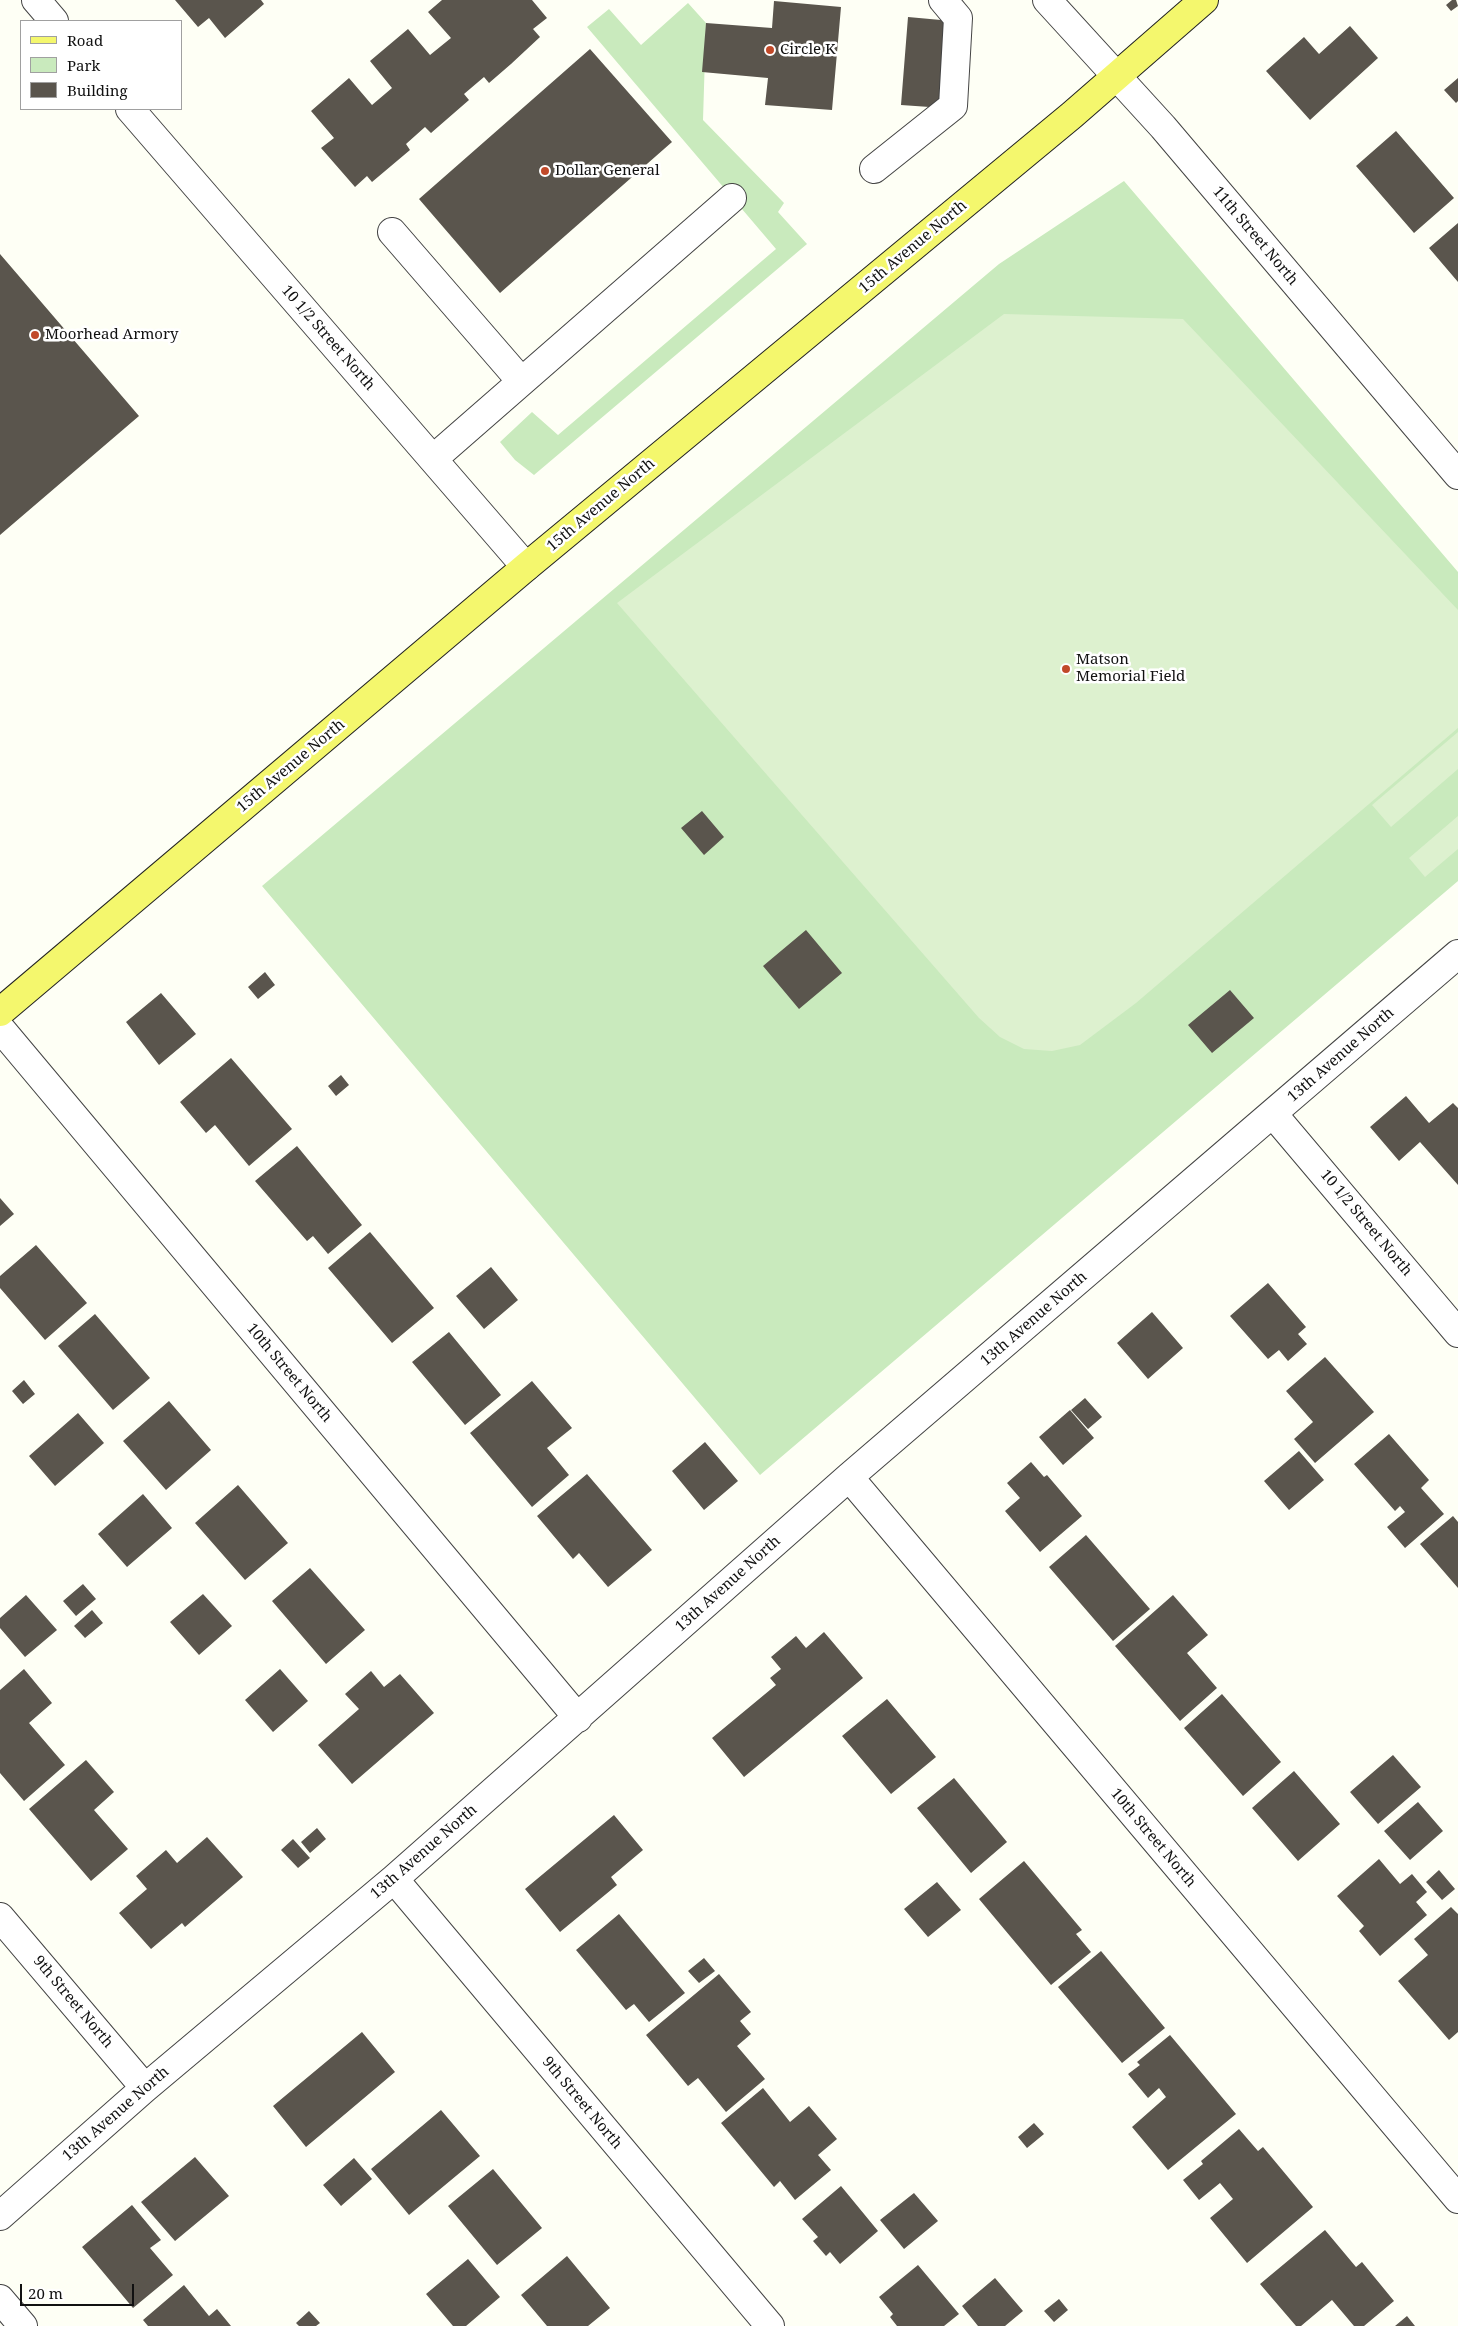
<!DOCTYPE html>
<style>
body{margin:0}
#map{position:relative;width:1458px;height:2326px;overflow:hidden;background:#fefff5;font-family:"Noto Serif",serif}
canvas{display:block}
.legend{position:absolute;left:20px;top:20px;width:162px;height:90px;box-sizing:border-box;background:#fff;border:1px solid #a0a0a0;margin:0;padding:6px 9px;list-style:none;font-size:15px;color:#111}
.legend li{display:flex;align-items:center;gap:10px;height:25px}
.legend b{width:25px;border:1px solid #a0a0a0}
.scale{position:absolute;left:20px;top:2284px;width:114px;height:22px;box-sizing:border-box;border:2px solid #111;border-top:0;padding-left:6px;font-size:15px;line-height:18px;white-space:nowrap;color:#111;-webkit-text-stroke:4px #fff;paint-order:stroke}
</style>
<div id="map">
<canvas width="1458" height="2326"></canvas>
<ul class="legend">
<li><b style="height:6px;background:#f4f76d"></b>Road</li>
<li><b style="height:14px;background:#c9eabd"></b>Park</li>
<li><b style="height:14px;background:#5a554d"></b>Building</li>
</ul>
<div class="scale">20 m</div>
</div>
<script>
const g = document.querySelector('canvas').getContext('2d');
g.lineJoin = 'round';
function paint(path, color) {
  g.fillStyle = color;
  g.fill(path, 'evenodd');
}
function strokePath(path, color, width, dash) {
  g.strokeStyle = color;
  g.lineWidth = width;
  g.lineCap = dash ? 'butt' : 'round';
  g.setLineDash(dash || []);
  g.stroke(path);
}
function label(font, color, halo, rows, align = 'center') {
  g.font = font + ' "Noto Serif",serif';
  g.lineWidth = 5;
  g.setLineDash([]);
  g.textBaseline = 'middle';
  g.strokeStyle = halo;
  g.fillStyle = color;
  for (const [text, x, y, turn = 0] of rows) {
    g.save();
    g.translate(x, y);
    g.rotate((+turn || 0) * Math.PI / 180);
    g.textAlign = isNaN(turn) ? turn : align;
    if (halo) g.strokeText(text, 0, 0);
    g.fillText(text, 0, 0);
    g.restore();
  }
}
paint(new Path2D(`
 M 688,3 L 706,23 L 703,120 L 784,203 L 778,212 L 807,244 L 534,475 L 515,460 L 500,442 L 532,412 L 558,435 L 776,249 L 587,27 L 609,9 L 641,45 Z
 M 1124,181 L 1458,572 L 1458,881 L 760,1475 L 262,886 L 999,264 Z`), '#c9eabd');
paint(new Path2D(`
 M 1004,314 L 1183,319 L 1458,610 L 1458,728 L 1136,1003 L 1080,1045 L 1052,1051 L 1024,1049 L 1000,1037 L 979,1018 L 617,603 Z
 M 1458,732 L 1458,769 L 1391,827 L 1372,805 Z
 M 1458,816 L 1458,849 L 1425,877 L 1409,858 Z`), '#ddf1cf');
paint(new Path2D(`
 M 175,0 L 261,0 L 264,4 L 225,38 L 209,18 L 198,27 Z
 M 442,0 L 532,0 L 547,18 L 533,29 L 540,37 L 511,64 L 489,83 L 484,77 L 464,94 L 469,100 L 431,133 L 425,127 L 406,144 L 410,150 L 372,182 L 367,176 L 355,187 L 321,148 L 334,138 L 311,111 L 349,78 L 372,105 L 392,88 L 370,61 L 408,29 L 430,55 L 451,38 L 428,12 Z
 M 1452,0 L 1456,0 L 1458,6 L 1451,11 L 1446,5 Z
 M 774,1 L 841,7 L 832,110 L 765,105 L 768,78 L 702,72 L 706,23 L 772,28 Z
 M 908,17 L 952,21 L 944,108 L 901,105 Z
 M 1350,26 L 1378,58 L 1310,120 L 1266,71 L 1304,37 L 1319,54 Z
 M 590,49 L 672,142 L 500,293 L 419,199 Z
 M 1458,78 L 1458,101 L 1456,103 L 1444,90 Z
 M 1396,131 L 1454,198 L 1414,233 L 1356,166 Z
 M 1458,223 L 1458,282 L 1429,248 Z
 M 0,254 L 139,416 L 0,535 Z
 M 702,811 L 724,837 L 704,855 L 681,828 Z
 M 806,930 L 842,973 L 799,1009 L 763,966 Z
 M 265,972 L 275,985 L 258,999 L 248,987 Z
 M 1230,990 L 1254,1018 L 1212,1053 L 1188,1025 Z
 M 161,993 L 196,1034 L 159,1065 L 126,1022 Z
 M 231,1058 L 292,1129 L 249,1166 L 215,1125 L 206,1133 L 180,1102 Z
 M 341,1075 L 349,1085 L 336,1096 L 328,1086 Z
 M 1406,1096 L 1429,1123 L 1453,1103 L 1458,1108 L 1458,1185 L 1420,1142 L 1399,1161 L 1370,1127 Z
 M 297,1146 L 362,1225 L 328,1254 L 313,1236 L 307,1241 L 255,1181 Z
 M 0,1198 L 14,1214 L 0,1226 Z
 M 370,1232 L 434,1308 L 392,1343 L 328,1268 Z
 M 36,1245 L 87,1303 L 45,1340 L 0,1288 L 0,1276 Z
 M 491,1267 L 518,1300 L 484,1329 L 456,1296 Z
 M 1268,1283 L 1306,1327 L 1298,1334 L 1307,1344 L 1288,1361 L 1279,1350 L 1268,1359 L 1230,1316 Z
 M 1152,1312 L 1183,1348 L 1148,1379 L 1117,1343 Z
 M 95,1314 L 150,1378 L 113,1410 L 58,1346 Z
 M 449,1332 L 501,1395 L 465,1425 L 412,1362 Z
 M 1325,1357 L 1374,1412 L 1315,1463 L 1294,1439 L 1313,1422 L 1286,1391 Z
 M 24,1380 L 35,1394 L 23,1404 L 12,1391 Z
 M 532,1381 L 572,1428 L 547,1448 L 569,1475 L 532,1507 L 470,1433 Z
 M 1085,1398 L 1102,1417 L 1088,1429 L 1071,1410 Z
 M 169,1401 L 211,1450 L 166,1490 L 123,1441 Z
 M 1070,1410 L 1094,1438 L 1063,1465 L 1039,1437 Z
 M 78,1413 L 104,1443 L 55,1486 L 29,1456 Z
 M 1389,1434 L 1429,1480 L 1421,1488 L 1444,1514 L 1405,1548 L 1387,1527 L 1405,1512 L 1400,1506 L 1395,1511 L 1354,1464 Z
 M 705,1442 L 738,1481 L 704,1510 L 672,1471 Z
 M 1299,1451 L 1324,1480 L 1289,1510 L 1264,1481 Z
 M 1031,1462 L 1044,1477 L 1047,1475 L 1082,1516 L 1040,1552 L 1005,1511 L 1020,1498 L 1007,1483 Z
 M 587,1474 L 652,1550 L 608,1587 L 579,1553 L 573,1559 L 537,1516 Z
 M 238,1485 L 288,1543 L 245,1580 L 195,1523 Z
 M 143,1494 L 172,1528 L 127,1567 L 98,1534 Z
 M 1453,1516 L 1458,1522 L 1458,1588 L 1420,1544 Z
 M 1086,1535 L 1150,1609 L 1113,1641 L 1049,1567 Z
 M 310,1568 L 365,1630 L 326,1664 L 272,1601 Z
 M 83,1584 L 96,1599 L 76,1616 L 63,1601 Z
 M 203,1594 L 232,1626 L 199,1655 L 170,1622 Z
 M 26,1595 L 57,1630 L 25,1657 L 0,1628 L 0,1618 Z
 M 1173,1595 L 1208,1635 L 1187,1653 L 1217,1688 L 1180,1721 L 1115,1646 Z
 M 92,1610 L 103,1623 L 85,1638 L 74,1626 Z
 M 824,1632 L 863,1678 L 744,1777 L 712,1738 L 776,1685 L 770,1678 L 781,1669 L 771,1657 L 796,1636 L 806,1648 Z
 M 24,1669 L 52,1703 L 29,1723 L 65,1765 L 24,1801 L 0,1773 L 0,1690 Z
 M 280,1669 L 308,1701 L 273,1732 L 245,1700 Z
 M 371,1671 L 384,1687 L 400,1674 L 434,1713 L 352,1784 L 318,1745 L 359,1709 L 345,1694 Z
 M 1222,1694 L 1281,1762 L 1243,1796 L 1184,1728 Z
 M 887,1699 L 936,1757 L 891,1794 L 842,1736 Z
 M 1393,1755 L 1421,1787 L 1378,1824 L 1350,1792 Z
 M 86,1760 L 114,1792 L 94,1810 L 128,1849 L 91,1881 L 29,1809 Z
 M 1294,1771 L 1340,1824 L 1298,1861 L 1252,1808 Z
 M 954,1778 L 1007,1842 L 971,1873 L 917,1808 Z
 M 1418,1802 L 1443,1831 L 1410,1860 L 1384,1831 Z
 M 614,1815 L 643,1850 L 611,1877 L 617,1885 L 560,1932 L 525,1889 Z
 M 317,1828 L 326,1839 L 310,1853 L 301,1842 Z
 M 207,1837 L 243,1877 L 185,1927 L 182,1923 L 151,1949 L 119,1913 L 147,1889 L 136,1876 L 166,1850 L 177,1863 Z
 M 293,1839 L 310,1858 L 298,1868 L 281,1850 Z
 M 1379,1859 L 1400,1884 L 1412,1874 L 1427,1892 L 1416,1902 L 1427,1915 L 1380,1956 L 1359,1931 L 1364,1926 L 1337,1896 Z
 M 1024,1861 L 1082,1930 L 1076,1934 L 1091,1952 L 1051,1985 L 979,1899 Z
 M 1439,1870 L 1455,1889 L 1442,1900 L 1426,1882 Z
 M 937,1882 L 961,1910 L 928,1937 L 904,1909 Z
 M 1451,1907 L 1458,1914 L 1458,2032 L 1449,2040 L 1398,1981 L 1428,1955 L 1414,1939 Z
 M 619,1914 L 685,1993 L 649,2022 L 634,2004 L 626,2010 L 576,1950 Z
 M 1101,1951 L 1165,2028 L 1122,2063 L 1058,1987 Z
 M 704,1958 L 715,1971 L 699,1983 L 688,1971 Z
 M 719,1974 L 751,2012 L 740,2021 L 751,2034 L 737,2046 L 765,2079 L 726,2112 L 698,2078 L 688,2086 L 646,2035 Z
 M 362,2032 L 395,2072 L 306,2147 L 273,2106 Z
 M 1170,2035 L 1236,2114 L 1168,2170 L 1132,2127 L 1166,2097 L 1159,2088 L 1148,2098 L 1128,2074 L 1140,2065 L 1137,2062 Z
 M 763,2088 L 790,2122 L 809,2106 L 837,2139 L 818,2155 L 831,2170 L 795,2200 L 780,2181 L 774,2187 L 721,2123 Z
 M 441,2110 L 480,2156 L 409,2215 L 371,2169 Z
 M 1034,2123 L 1044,2134 L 1027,2148 L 1018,2137 Z
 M 1239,2129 L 1258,2151 L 1263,2147 L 1313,2207 L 1247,2263 L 1210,2218 L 1233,2199 L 1220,2183 L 1199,2200 L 1183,2180 L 1203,2164 L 1201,2161 Z
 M 195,2157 L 229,2196 L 175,2241 L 141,2202 Z
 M 354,2158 L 372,2179 L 341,2206 L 323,2185 Z
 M 493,2169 L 542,2228 L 497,2265 L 448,2206 Z
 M 841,2186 L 878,2231 L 840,2264 L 830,2252 L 826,2256 L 813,2241 L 818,2237 L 802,2219 Z
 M 914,2193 L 938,2221 L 904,2249 L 880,2220 Z
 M 132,2205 L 161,2240 L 150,2248 L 173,2275 L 133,2308 L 82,2247 Z
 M 1325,2230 L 1356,2267 L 1362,2262 L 1394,2301 L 1364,2326 L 1354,2326 L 1332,2300 L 1301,2326 L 1296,2326 L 1260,2284 Z
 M 567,2256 L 610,2308 L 588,2326 L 547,2326 L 521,2295 Z
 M 468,2259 L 500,2297 L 466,2326 L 453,2326 L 426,2294 Z
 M 918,2265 L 959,2314 L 944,2326 L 897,2326 L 890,2317 L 893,2314 L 879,2297 Z
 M 995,2278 L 1023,2311 L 1005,2326 L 978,2326 L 962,2306 Z
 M 184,2285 L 209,2316 L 217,2309 L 231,2326 L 148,2326 L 143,2320 Z
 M 1059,2299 L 1068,2310 L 1054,2322 L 1044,2311 Z
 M 309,2311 L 320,2323 L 316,2326 L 299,2326 L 296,2323 Z
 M 1407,2316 L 1415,2326 L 1395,2326 Z`), '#5a554d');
const minor = new Path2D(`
 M 36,0 L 54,21
 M 1047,0 L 1163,127 L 1458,475
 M 130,109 L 526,567
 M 874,169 L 953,106 L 958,18 L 943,0
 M 392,232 L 521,381
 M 433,459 L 732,198
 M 0,1028 L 578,1718
 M 1273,1114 L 1458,1333
 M 849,1477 L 1458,2199
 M 394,1879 L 770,2326
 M 0,1917 L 145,2088
 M 0,2216 L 145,2088 L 394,1879 L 849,1477 L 1458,954
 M 0,2299 L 23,2326`);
const major = new Path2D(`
 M 0,1012 L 526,567 L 1072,115 L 1204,0`);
strokePath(minor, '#444', 30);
strokePath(major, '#222', 30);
strokePath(minor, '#fff', 28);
strokePath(major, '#f4f76d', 28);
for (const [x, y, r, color] of [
 [770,50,5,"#c14929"],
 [545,171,5,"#c14929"],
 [35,335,5,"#c14929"],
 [1066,669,5,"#c14929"]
]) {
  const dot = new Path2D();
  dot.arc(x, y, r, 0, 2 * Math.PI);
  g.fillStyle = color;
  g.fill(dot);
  strokePath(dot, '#fff', 2);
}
label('15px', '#111', '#fff', [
 ["Circle K",780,50],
 ["Dollar General",555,171],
 ["Moorhead Armory",45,335],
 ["Matson",1076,660],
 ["Memorial Field",1076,677]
], 'left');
label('15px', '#111', '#fff', [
 ["11th Street North",1255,236,50],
 ["15th Avenue North",913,247,-40],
 ["10 1/2 Street North",328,338,49],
 ["15th Avenue North",601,505,-40],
 ["15th Avenue North",291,766,-40],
 ["13th Avenue North",1341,1055,-41],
 ["10 1/2 Street North",1366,1223,50],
 ["13th Avenue North",1034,1319,-41],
 ["10th Street North",289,1373,50],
 ["13th Avenue North",728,1584,-42],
 ["10th Street North",1153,1838,50],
 ["13th Avenue North",424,1852,-41],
 ["9th Street North",73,2002,50],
 ["9th Street North",582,2103,50],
 ["13th Avenue North",116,2114,-41]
]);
</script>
